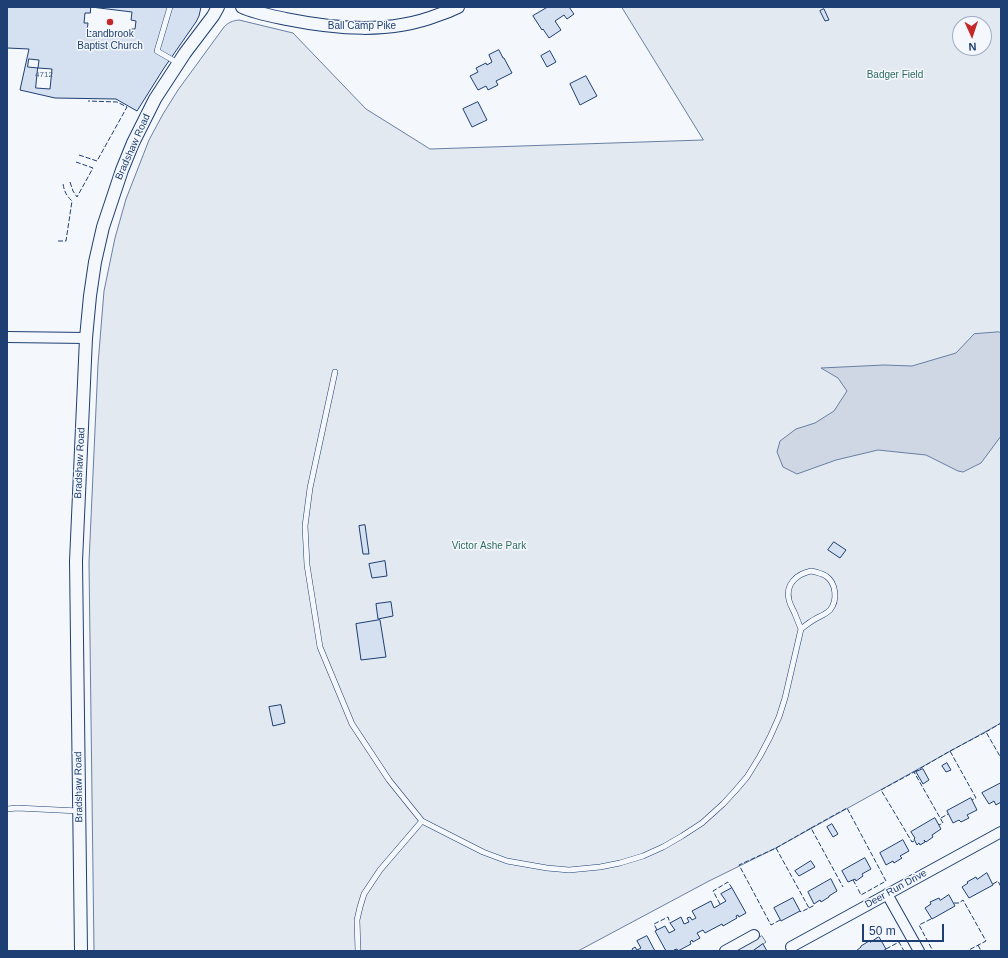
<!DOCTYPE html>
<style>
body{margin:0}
#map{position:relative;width:1008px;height:958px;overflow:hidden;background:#f4f7fb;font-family:Helvetica,sans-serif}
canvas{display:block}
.frame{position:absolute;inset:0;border:8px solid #1d3f73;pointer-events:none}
.north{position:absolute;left:952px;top:16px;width:40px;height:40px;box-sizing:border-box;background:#f4f7fb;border:1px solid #9eadc5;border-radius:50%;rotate:177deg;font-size:11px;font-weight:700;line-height:16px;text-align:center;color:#1d3f73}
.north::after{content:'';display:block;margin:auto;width:14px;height:18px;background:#c62828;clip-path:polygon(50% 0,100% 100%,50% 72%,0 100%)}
.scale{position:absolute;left:862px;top:924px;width:82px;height:18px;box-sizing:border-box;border:2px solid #1d3f73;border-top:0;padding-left:5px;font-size:12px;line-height:14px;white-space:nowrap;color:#1d3f73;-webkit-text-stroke:3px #f4f7fb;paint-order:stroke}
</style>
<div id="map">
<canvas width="1008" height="958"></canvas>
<div class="frame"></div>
<div class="north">N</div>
<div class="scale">50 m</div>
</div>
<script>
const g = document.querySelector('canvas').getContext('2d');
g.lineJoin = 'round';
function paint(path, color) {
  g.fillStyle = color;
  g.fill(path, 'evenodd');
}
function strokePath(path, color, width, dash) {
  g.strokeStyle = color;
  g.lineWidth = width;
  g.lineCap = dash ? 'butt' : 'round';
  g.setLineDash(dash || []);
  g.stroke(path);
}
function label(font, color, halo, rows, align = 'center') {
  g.font = font + ' Helvetica,sans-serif';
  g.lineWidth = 3;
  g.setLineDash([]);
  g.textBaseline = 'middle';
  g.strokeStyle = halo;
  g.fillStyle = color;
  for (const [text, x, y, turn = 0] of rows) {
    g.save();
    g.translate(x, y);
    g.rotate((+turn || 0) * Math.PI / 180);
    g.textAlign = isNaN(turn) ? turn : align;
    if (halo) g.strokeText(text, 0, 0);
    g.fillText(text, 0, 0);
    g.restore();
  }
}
const green = new Path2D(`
 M 622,7 L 1001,7 L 1001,723 L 776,848 L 709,881 L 578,951 L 94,951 L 89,562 L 98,364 L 104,291 L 115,238 L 126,199 L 149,140 L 163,114 L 178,90 L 224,27 C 229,22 232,21 239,20 L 293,33 L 366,109 L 430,149 L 703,140 ZM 960,24 L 984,24 L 984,48 L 960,48 Z
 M 762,936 L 766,942 L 753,951 L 735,951 Z`);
paint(green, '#e3e9f0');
strokePath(green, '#687fa3', 1);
const water = new Path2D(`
 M 999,332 L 1001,333 L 1001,436 L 981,463 L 963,472 L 958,471 L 926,455 L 878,450 L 836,460 L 797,474 L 783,467 L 777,452 L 780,441 L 796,429 L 815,423 L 834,411 L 847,391 L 838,378 L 821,368 L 884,365 L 912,366 L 956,353 L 974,334 Z`);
paint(water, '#cfd7e4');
strokePath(water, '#687fa3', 1);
const building = new Path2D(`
 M 7,7 L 201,7 L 199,16 L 196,22 L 164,68 L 137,111 L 116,99 L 55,98 L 20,90 L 29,49 L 7,48 Z
 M 91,7 L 132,12 L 131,20 L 136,21 L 135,29 L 130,29 L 129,37 L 87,31 L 88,23 L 84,23 L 85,13 L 90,13 Z
 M 548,7 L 569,7 L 574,14 L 567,19 L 564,15 L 555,21 L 561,30 L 549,38 L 543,29 L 542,30 L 533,16 Z
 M 824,9 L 829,20 L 825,21 L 820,11 Z
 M 499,50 L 503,58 L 504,58 L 512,73 L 496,81 L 498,85 L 488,90 L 486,86 L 478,90 L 470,76 L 478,72 L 476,68 L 486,63 L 487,65 L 492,62 L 489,55 Z
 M 550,51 L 556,62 L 547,67 L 541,56 Z
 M 29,59 L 39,60 L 38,68 L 28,67 Z
 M 38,68 L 52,69 L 50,89 L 36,88 Z
 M 586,76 L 597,96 L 580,105 L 570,84 Z
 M 478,102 L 487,120 L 472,127 L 463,109 Z
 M 365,525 L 369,554 L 363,554 L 359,526 Z
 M 834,542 L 846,550 L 840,558 L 828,550 Z
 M 385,561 L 387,576 L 372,578 L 369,564 Z
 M 391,602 L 393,616 L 378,619 L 376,604 Z
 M 380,620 L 386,657 L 361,660 L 356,624 Z
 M 281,705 L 285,723 L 273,726 L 269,707 Z
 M 947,763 L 951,770 L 946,772 L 942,766 Z
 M 923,769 L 929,780 L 923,784 L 916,772 Z
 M 1001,783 L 1001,802 L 996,805 L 994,801 L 989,804 L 982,793 Z
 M 971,798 L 977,810 L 967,815 L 969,818 L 961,822 L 959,820 L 953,823 L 947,811 Z
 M 935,818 L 941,829 L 932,835 L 933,837 L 926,842 L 924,840 L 925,842 L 920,845 L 919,843 L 917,845 L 914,839 L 915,838 L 911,832 Z
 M 832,824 L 838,834 L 833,837 L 827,827 Z
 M 903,840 L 909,851 L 900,856 L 902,858 L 894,863 L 893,861 L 886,865 L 880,853 Z
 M 865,858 L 871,869 L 862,874 L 863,876 L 856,881 L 855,879 L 848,882 L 842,871 Z
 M 811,861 L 815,867 L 799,876 L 795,871 Z
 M 987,873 L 993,885 L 969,898 L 962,887 L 968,883 L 967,882 L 976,877 L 977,879 Z
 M 831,879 L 837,891 L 829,896 L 829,897 L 821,902 L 820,900 L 814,904 L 808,892 Z
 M 732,888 L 746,913 L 739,917 L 738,915 L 736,916 L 737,918 L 723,926 L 722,924 L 705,933 L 703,930 L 697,933 L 700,938 L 693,942 L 692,940 L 690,942 L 691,944 L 678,951 L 677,949 L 674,950 L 675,951 L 666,951 L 655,931 L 665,926 L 669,933 L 675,930 L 670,923 L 681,917 L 684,924 L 689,922 L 687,918 L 690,917 L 692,920 L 696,918 L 692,911 L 711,901 L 714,908 L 726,901 L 721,894 Z
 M 949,895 L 955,906 L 932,919 L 925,908 L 931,904 L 930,902 L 939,898 L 940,900 Z
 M 793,898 L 800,911 L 781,921 L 774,908 Z
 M 647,936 L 655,951 L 633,951 L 632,949 L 635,947 L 637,950 L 641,948 L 637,941 Z
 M 879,937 L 886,949 L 883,951 L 856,951 L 861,947 L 861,946 L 869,941 L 870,942 Z
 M 763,944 L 767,951 L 753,951 Z`);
paint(building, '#d5e0f0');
strokePath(building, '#1d3f73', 1);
const service = new Path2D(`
 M 170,7 L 157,51 L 178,63
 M 335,372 L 310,488 L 305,526 L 307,565 L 320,647 L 352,724 L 389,780 L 422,821 L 483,852 L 507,861 L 547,868 L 569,870 L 600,867 L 620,863 L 643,856 L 663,847 L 682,836 L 702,823 L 723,804 L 735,791 L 747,777 L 760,756 L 770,737 L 779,717 L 785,698 L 801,629
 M 811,571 C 816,572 821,573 826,576 C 836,583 838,600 830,610 C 826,614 821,616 817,618 C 811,621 806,625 801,629 C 799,624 797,619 795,614 C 793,609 790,605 789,600 C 785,584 797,574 811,571 Z
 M 7,809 L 17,808 L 79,811
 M 358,951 L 357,920 L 360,907 L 364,894 L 380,870 L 422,821`);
const minor = new Path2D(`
 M 7,337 L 86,338
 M 887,894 L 919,951
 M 791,947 L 1001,832
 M 725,951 L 754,935`);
const tertiary = new Path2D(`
 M 242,7 C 255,13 272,16 286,19 C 336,29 390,34 438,15 C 445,13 452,10 458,7
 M 81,951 L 76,561 L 86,338 L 90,296 L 95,262 L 103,227 L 122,170 L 133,143 L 155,99 L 185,53 L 213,16 L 218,7`);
strokePath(service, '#1d3f73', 6);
strokePath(minor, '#1d3f73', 12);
strokePath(tertiary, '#1d3f73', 14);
strokePath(service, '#f4f7fb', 5);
strokePath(minor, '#f4f7fb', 10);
strokePath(tertiary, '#f4f7fb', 12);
strokePath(new Path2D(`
 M 79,155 L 97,161 L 127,107 L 117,102 L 88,101
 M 70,182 L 73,191 L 77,197 L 93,168 L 76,162
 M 58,241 L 66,241 L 72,201 C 66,195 64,191 63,183
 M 986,732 L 1001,723
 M 950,751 L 986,732 L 1001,758
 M 914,772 L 950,751 L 976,798 L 972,800
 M 941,818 L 948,814
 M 811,828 L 847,808 L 886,881 L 861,895 L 858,889
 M 914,841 L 912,842 L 881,790 L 914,772 L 943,823 L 939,825
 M 776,848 L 811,828 L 843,887
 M 853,880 L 857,887
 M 993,884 L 998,881 L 1001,887
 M 954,903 L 959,903 L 963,900 L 986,941 L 967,951
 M 720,904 L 713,891 L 728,882 L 732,888
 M 809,908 L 815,905
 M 931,919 L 919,925 L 933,951
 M 780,920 L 771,925 L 739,865 L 776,848 L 809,908 L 801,912 L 800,911
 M 657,930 L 654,924 L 668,917 L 670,923
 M 978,945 L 981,951
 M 886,949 L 899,942 L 904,951`), '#1d3f73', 1, [5, 2]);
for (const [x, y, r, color] of [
 [110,22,4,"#c62828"]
]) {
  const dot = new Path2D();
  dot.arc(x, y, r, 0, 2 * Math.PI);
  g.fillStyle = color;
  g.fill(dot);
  strokePath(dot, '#f4f7fb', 1.5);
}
label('8px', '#4b6792', null, [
 ["4712",44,75]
]);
label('10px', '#1d3f73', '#f4f7fb', [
 ["Ball Camp Pike",362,26],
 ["Bradshaw Road",133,147,-66],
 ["Bradshaw Road",80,463,-87],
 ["Bradshaw Road",79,787,-91],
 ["Deer Run Drive",896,889,-29]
]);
label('10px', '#1d3f73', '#f4f7fb', [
 ["Landbrook",110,34],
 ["Baptist Church",110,46]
]);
label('10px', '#2c6c60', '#f4f7fb', [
 ["Badger Field",895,75],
 ["Victor Ashe Park",489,546]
]);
</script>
